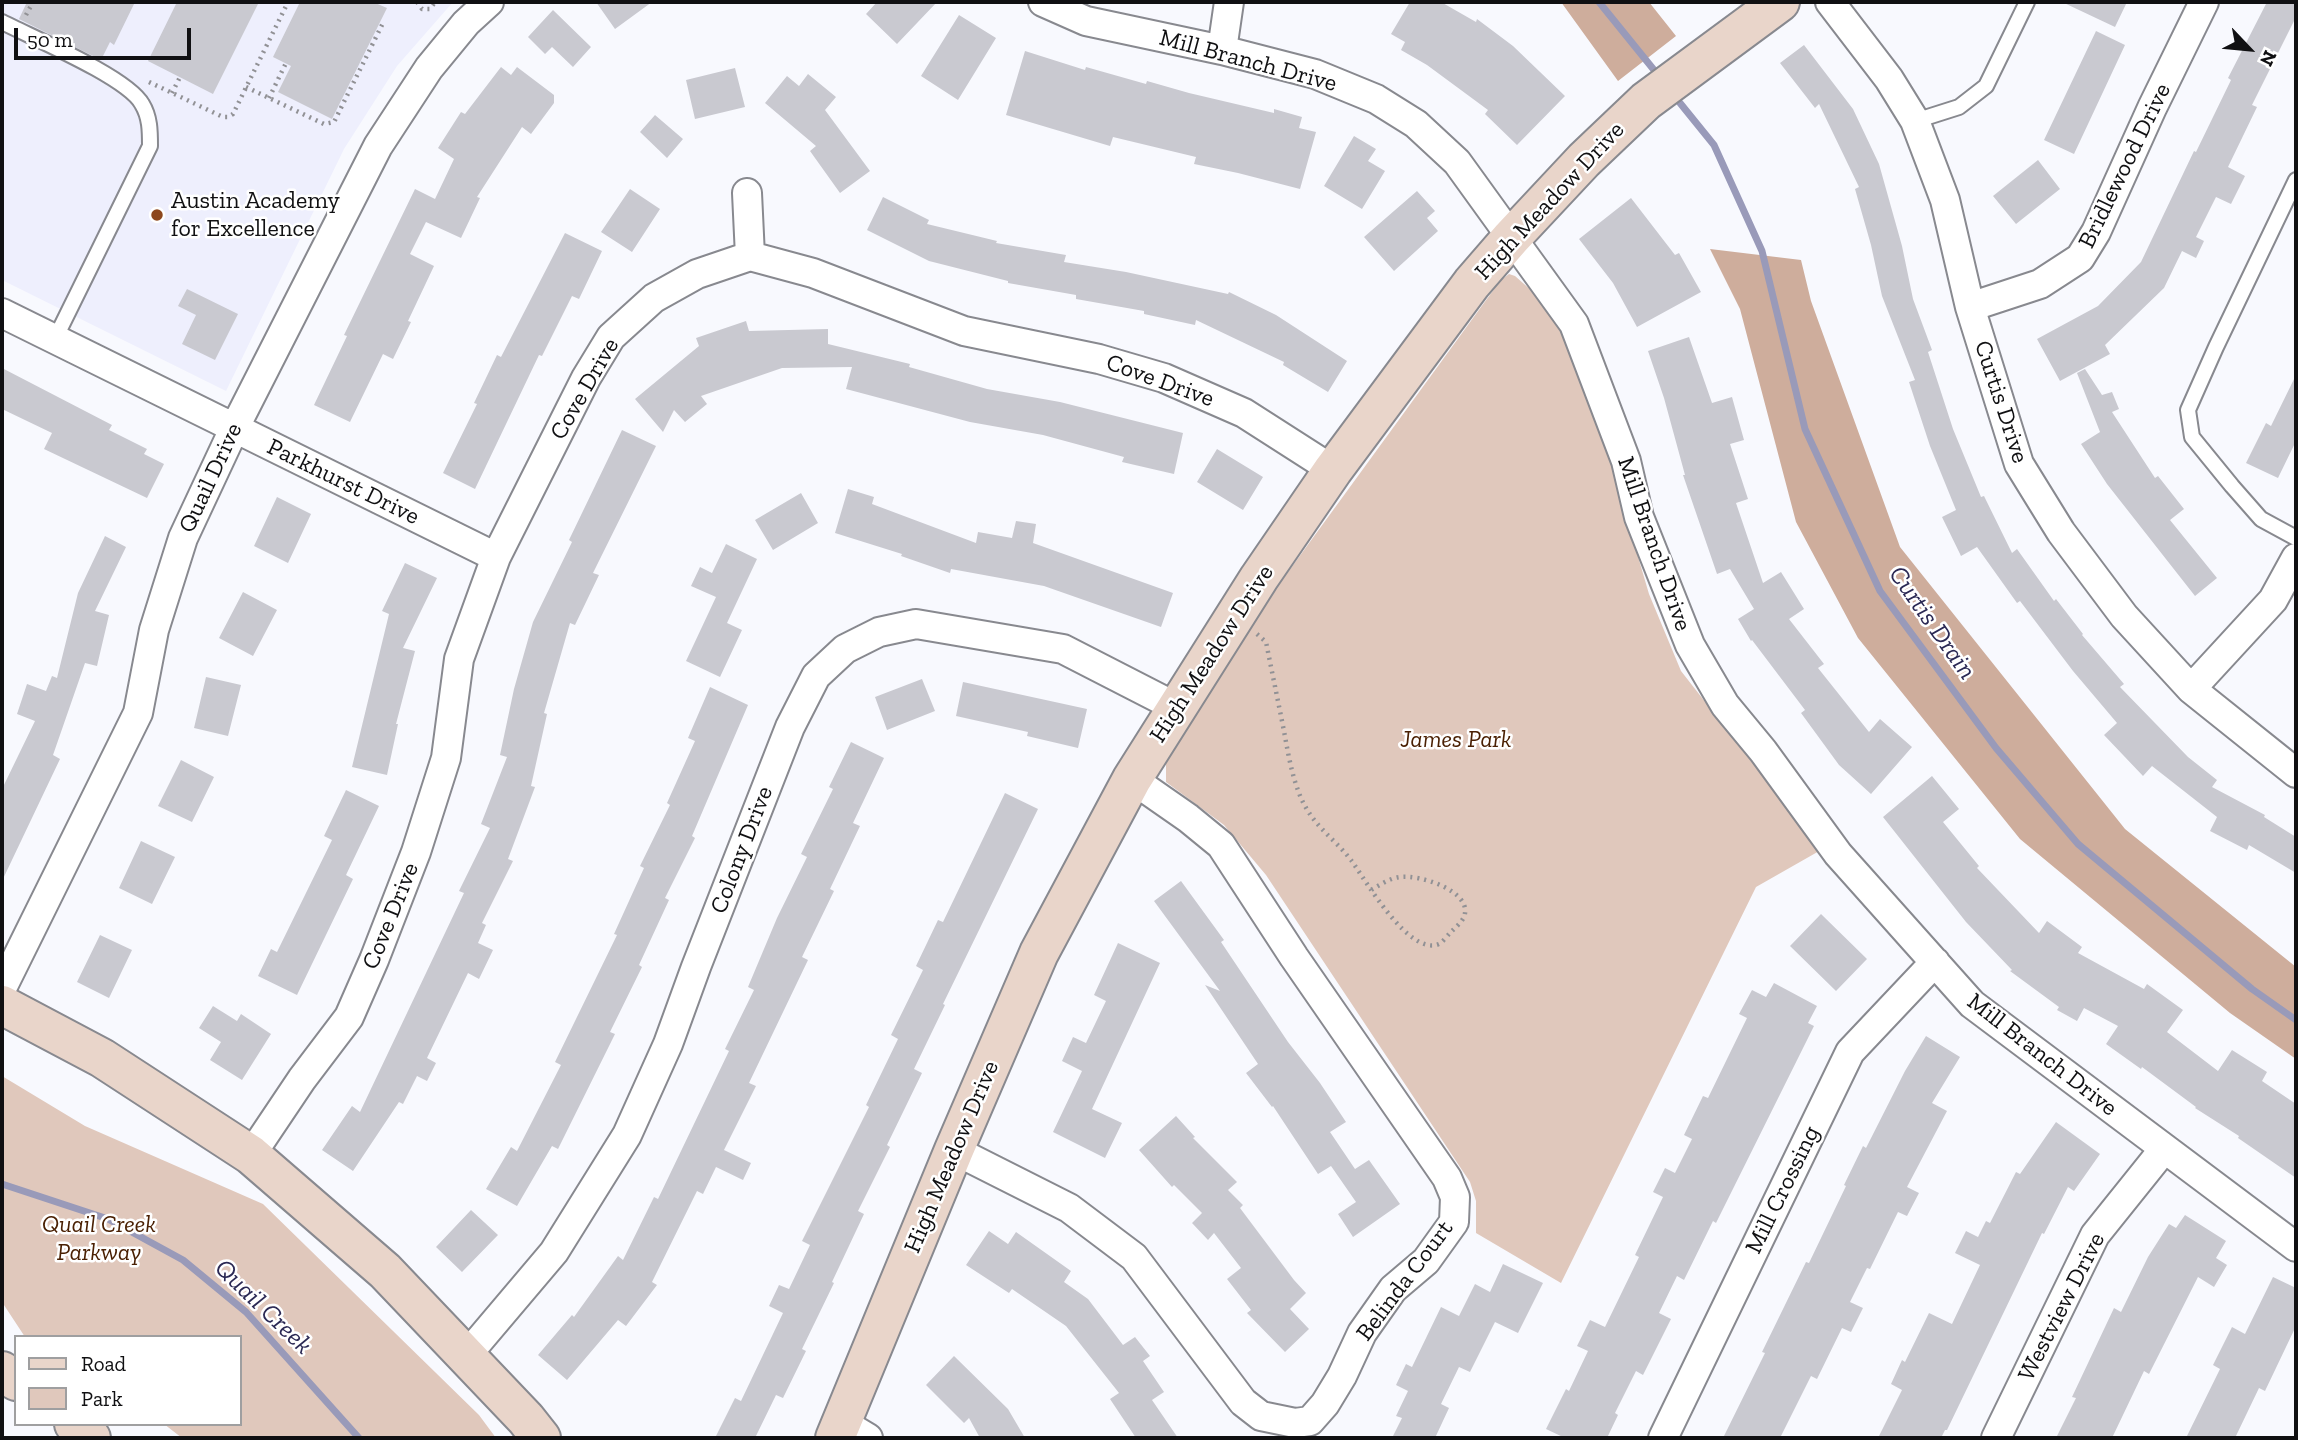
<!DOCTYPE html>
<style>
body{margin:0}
#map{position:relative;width:2298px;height:1440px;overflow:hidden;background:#f8f9fe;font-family:"Zilla Slab",serif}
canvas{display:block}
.frame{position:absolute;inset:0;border:4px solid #101012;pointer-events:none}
.legend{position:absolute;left:14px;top:1335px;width:228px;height:91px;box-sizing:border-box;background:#fff;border:2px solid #9f9fa0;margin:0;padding:9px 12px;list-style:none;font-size:21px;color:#101012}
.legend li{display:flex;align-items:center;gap:14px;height:35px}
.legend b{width:35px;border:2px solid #9f9fa0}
.north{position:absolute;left:2214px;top:14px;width:70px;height:70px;-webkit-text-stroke:5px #fff;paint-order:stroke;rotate:116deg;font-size:19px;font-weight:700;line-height:28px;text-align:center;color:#101012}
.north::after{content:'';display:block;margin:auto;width:24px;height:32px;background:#101012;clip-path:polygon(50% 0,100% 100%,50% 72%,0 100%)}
.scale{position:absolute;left:14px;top:28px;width:177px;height:32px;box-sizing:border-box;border:4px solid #101012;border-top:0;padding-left:9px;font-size:21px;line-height:24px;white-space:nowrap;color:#101012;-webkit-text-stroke:5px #fff;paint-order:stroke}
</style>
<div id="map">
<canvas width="2298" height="1440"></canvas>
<div class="frame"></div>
<ul class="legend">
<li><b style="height:9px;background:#e9d5ca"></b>Road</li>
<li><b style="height:19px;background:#e0c8bc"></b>Park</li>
</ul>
<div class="north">N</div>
<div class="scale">50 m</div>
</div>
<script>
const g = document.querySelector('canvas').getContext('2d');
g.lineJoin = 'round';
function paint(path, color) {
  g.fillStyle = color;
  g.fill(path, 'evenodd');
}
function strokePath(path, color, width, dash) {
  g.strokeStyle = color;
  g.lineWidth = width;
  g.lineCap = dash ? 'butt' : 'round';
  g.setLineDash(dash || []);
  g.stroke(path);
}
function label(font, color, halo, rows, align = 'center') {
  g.font = font + ' "Zilla Slab",serif';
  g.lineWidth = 5;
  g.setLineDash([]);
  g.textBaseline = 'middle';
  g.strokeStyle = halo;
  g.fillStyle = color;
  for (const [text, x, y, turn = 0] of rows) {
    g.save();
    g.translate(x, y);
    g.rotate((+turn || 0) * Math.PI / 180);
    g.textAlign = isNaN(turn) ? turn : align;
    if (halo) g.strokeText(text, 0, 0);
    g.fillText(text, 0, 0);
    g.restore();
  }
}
paint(new Path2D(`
 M 2,2 L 453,2 L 397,66 L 344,149 L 226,391 L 2,280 Z`), '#eeeffd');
paint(new Path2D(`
 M 1509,274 L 1515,276 L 1550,307 L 1573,348 L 1601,421 L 1616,482 L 1649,594 L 1681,671 L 1821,850 L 1756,887 L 1561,1283 L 1476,1233 L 1476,1201 L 1470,1182 L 1266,875 L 1224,825 L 1166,782 L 1166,760 L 1264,605 L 1500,281 Z
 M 2,1076 L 85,1126 L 263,1204 L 479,1415 L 496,1438 L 182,1438 L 164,1424 L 240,1424 L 240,1337 L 25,1337 L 2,1302 Z`), '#e0c8bc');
paint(new Path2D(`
 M 1561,2 L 1649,2 L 1676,36 L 1618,81 Z
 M 1710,249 L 1801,260 L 1811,301 L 1900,547 L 2125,829 L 2296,967 L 2296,1059 L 2230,1013 L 2020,839 L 1858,638 L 1796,522 L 1740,309 Z`), '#cead9c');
strokePath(new Path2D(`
 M 1599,2 L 1654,70
 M 1680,103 L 1714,145 L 1762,251 L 1805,429 L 1880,591 L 1996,748 L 2078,844 L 2252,989 L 2296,1020
 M 2,1184 L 108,1219 L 183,1260 L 246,1312 L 359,1438`), '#999ab9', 7);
paint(new Path2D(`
 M 27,2 L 135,2 L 114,45 L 110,42 L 101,60 L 19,19 Z
 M 177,2 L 259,2 L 213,94 L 148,61 Z
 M 300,2 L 373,2 L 387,8 L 332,119 L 278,92 L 291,66 L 273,57 Z
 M 596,2 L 652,2 L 615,29 Z
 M 877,2 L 937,2 L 897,44 L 866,14 Z
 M 1410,2 L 1441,2 L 1476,22 L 1477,19 L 1513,46 L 1565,96 L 1517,145 L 1485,114 L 1488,110 L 1427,65 L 1401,50 L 1405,42 L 1391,34 Z
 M 2062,2 L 2127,2 L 2115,27 Z
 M 2267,2 L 2296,2 L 2296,17 L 2252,105 L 2257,107 L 2228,167 L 2245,176 L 2231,204 L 2216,197 L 2196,237 L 2204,241 L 2196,258 L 2182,251 L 2164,288 L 2105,345 L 2110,354 L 2060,381 L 2037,339 L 2098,306 L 2141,262 L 2194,151 L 2196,152 L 2231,80 L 2228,78 Z
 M 553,10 L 591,47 L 573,67 L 552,47 L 545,54 L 528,37 Z
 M 959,15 L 996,38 L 958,100 L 921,76 Z
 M 2096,31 L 2125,45 L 2074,154 L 2044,140 Z
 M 1804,45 L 1853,109 L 1879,164 L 1902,246 L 1913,299 L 1932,350 L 1928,352 L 1953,429 L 1981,497 L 1984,496 L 2012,553 L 2017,549 L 2054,601 L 2056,599 L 2083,634 L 2082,635 L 2124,684 L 2120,687 L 2188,757 L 2217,780 L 2212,787 L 2265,815 L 2264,817 L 2296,837 L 2296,873 L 2249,845 L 2247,850 L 2210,831 L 2217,817 L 2152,766 L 2143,776 L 2104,735 L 2117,723 L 2073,671 L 2020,601 L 2017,603 L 1977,547 L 1961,556 L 1942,517 L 1956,510 L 1930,446 L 1909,382 L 1915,380 L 1882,296 L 1871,245 L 1855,189 L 1859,187 L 1819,104 L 1815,108 L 1780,63 Z
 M 1025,51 L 1085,70 L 1086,67 L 1146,84 L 1147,81 L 1189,93 L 1274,113 L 1274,109 L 1302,117 L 1299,128 L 1316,132 L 1300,189 L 1238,173 L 1194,164 L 1196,157 L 1113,137 L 1110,146 L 1006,115 Z
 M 501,67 L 511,75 L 517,67 L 554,95 L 554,103 L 531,134 L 522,127 L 477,197 L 480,198 L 461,238 L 426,222 L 410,254 L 434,266 L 408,321 L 411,322 L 393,359 L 383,354 L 350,422 L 314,405 L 347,336 L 344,335 L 415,189 L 435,199 L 454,159 L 438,148 L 461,112 L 465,114 Z
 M 735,68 L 745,107 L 695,119 L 686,80 Z
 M 808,74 L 836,97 L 825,110 L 870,171 L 840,193 L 810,151 L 816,146 L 765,103 L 787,76 L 799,86 Z
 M 655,115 L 683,139 L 667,158 L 640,132 Z
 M 1354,136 L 1376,149 L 1368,161 L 1385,171 L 1362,209 L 1324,186 Z
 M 2038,160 L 2060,189 L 2016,224 L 1993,196 Z
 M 630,189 L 660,209 L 632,252 L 601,232 Z
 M 1417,191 L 1435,211 L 1427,218 L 1438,231 L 1394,271 L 1364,237 Z
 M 883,197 L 929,220 L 927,224 L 997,241 L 996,243 L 1066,255 L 1064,262 L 1126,272 L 1228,294 L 1229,292 L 1276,315 L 1347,361 L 1328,392 L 1283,365 L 1284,362 L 1196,320 L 1195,325 L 1144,314 L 1144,311 L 1076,299 L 1076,295 L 1008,283 L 1008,281 L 929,261 L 867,230 Z
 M 1631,198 L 1675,255 L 1679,253 L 1701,292 L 1637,327 L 1613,283 L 1579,239 Z
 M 565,233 L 602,251 L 579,299 L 572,296 L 542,356 L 539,355 L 475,489 L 443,473 L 477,404 L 474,403 L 497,355 L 501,357 Z
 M 187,289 L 238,314 L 215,360 L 182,344 L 196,315 L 178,306 Z
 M 746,321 L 749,331 L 828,329 L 828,344 L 910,364 L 909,367 L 987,389 L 1060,402 L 1183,433 L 1174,474 L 1122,462 L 1124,457 L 1043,435 L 970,422 L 846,389 L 852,367 L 782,368 L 701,396 L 707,404 L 685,422 L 674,410 L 663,432 L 635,399 L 699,346 L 696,338 Z
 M 1689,337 L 1712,403 L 1732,397 L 1744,440 L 1730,444 L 1748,499 L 1736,503 L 1763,583 L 1781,572 L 1804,609 L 1789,619 L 1824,664 L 1818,668 L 1869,732 L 1880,719 L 1912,747 L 1871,794 L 1839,765 L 1801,713 L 1805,710 L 1752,640 L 1751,641 L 1738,619 L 1754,609 L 1730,569 L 1717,574 L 1683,475 L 1685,475 L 1664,398 L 1648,351 Z
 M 2,368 L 112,425 L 109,430 L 147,449 L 144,454 L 164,464 L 147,498 L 44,449 L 52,433 L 2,409 Z
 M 2085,369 L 2102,395 L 2112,392 L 2119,409 L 2112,412 L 2155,478 L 2158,476 L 2184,509 L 2170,520 L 2217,578 L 2195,596 L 2107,484 L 2081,444 L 2100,432 L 2077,373 Z
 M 2296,375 L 2296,441 L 2278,478 L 2246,463 L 2266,423 L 2271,426 Z
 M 622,430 L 656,446 L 593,573 L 599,575 L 575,625 L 570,623 L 544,713 L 547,714 L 531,786 L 535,787 L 508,859 L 513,861 L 482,923 L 486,925 L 478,943 L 493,950 L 479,979 L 468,973 L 427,1058 L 436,1063 L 427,1081 L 417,1076 L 403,1104 L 399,1102 L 353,1171 L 322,1150 L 352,1106 L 360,1112 L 464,893 L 459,891 L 490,828 L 481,824 L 507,757 L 500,755 L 514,689 L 533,622 L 572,542 L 569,540 Z
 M 1217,449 L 1263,477 L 1243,510 L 1197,482 Z
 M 848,489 L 874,497 L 872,504 L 976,543 L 978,532 L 1012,538 L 1016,521 L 1036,524 L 1033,543 L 1173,593 L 1161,627 L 1044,586 L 951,569 L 950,573 L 901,556 L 902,554 L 835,533 Z
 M 801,493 L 818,523 L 773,550 L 755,520 Z
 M 277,497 L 311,514 L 288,563 L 254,546 Z
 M 105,536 L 126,547 L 95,611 L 109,615 L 97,666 L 85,663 L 53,755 L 60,759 L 2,881 L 2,789 L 35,721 L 17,714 L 27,684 L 46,691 L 52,676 L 57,678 L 78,593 Z
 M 726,544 L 757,559 L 727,623 L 742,630 L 720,677 L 686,661 L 716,597 L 691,586 L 700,567 L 712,573 Z
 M 405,563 L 437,578 L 403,648 L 415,651 L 396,724 L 398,724 L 387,775 L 352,767 L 389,614 L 382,611 Z
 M 243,592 L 277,610 L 253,656 L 219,638 Z
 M 206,677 L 241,685 L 228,736 L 194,728 Z
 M 922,679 L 935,711 L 887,730 L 875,697 Z
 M 963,682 L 1087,709 L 1078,748 L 1027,736 L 1028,732 L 956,716 Z
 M 710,687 L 748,705 L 692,836 L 695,838 L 665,898 L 669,900 L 639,965 L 642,967 L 610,1032 L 615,1034 L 558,1149 L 552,1146 L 517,1206 L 486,1189 L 511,1147 L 517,1151 L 561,1065 L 555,1062 L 617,935 L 614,934 L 644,868 L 640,866 L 670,805 L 667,803 L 695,741 L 688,738 Z
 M 851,742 L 884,758 L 853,823 L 860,826 L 830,889 L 834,891 L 802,957 L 808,960 L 749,1083 L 756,1086 L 724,1150 L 751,1163 L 743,1180 L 716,1167 L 703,1194 L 697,1191 L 652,1282 L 657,1285 L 626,1326 L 618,1320 L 567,1380 L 538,1355 L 572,1315 L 574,1317 L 618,1256 L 623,1260 L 654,1197 L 658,1199 L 729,1051 L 725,1049 L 754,990 L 748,987 L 777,918 L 807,857 L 801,854 L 833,789 L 829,787 Z
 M 181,760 L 214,777 L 192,822 L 158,806 Z
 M 1932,776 L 1959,809 L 1943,822 L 1979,866 L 1977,868 L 2039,933 L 2047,921 L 2082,947 L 2078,953 L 2144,989 L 2147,984 L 2183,1010 L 2167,1032 L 2218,1071 L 2232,1050 L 2267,1072 L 2262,1081 L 2296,1104 L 2296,1178 L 2238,1138 L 2239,1136 L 2195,1108 L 2196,1107 L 2142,1067 L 2141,1069 L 2106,1044 L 2118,1026 L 2084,1008 L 2077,1021 L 2057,1010 L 2059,1007 L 2010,971 L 2012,970 L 1966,922 L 1883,817 Z
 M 346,790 L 379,806 L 346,875 L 353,879 L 297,995 L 258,976 L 271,949 L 277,952 L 332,840 L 324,836 Z
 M 1005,793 L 1038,809 L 943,1004 L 945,1005 L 914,1069 L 922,1073 L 887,1145 L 890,1147 L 858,1211 L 864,1214 L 832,1282 L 834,1283 L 802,1349 L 806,1351 L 783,1398 L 776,1395 L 755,1438 L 715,1438 L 735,1398 L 741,1401 L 783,1313 L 769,1306 L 779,1285 L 789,1289 L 810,1245 L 802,1241 L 869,1107 L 866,1105 L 898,1039 L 891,1035 L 923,970 L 916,966 L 938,920 L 943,922 Z
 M 141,841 L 175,857 L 152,904 L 119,888 Z
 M 1181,881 L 1224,940 L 1221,942 L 1288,1042 L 1320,1083 L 1346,1122 L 1330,1132 L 1355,1169 L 1369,1160 L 1400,1204 L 1353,1237 L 1338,1214 L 1356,1202 L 1331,1166 L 1318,1174 L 1273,1106 L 1272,1107 L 1246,1073 L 1258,1064 L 1205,985 L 1220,991 L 1154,901 Z
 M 1821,914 L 1867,959 L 1836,991 L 1790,946 Z
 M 100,935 L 132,950 L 109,998 L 77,982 Z
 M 1118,943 L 1160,963 L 1092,1109 L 1122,1123 L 1105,1158 L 1053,1132 L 1082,1071 L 1062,1061 L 1073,1037 L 1086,1043 L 1106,1001 L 1094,995 Z
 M 1774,983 L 1817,1006 L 1808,1023 L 1814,1026 L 1716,1223 L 1713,1221 L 1684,1280 L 1677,1276 L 1659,1313 L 1671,1319 L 1643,1375 L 1636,1371 L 1615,1413 L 1618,1415 L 1607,1438 L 1565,1438 L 1546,1429 L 1566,1389 L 1569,1391 L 1588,1351 L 1577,1346 L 1590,1320 L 1605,1327 L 1639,1257 L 1635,1255 L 1663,1197 L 1653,1192 L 1665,1168 L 1675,1173 L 1692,1139 L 1684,1135 L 1703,1096 L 1708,1098 L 1747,1018 L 1739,1014 L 1752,990 L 1766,997 Z
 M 213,1006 L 237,1021 L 241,1014 L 271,1034 L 242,1080 L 210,1060 L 221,1042 L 199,1028 Z
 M 1926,1036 L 1960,1057 L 1932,1103 L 1947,1111 L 1907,1187 L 1919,1193 L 1907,1216 L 1898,1212 L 1870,1269 L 1867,1268 L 1850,1302 L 1863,1308 L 1851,1332 L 1842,1328 L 1817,1379 L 1811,1376 L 1780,1438 L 1723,1438 L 1765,1353 L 1762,1352 L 1806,1262 L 1809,1263 L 1846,1186 L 1844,1185 L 1863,1146 L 1866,1148 L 1905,1071 Z
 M 1176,1116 L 1195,1137 L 1193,1138 L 1237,1182 L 1228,1190 L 1243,1205 L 1240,1208 L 1294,1280 L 1306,1293 L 1290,1309 L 1309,1329 L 1285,1352 L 1247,1313 L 1251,1310 L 1227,1279 L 1241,1268 L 1214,1233 L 1208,1240 L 1192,1223 L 1202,1213 L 1174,1185 L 1172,1187 L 1139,1150 Z
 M 2056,1122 L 2100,1154 L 2074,1191 L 2068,1187 L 2044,1234 L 2042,1233 L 1947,1430 L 1945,1430 L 1941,1438 L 1878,1438 L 1902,1390 L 1891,1384 L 1902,1360 L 1905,1362 L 1929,1313 L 1952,1324 L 1980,1265 L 1955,1253 L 1966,1231 L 1978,1237 L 1986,1221 L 1990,1223 L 2016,1172 L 2020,1174 Z
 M 471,1210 L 498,1235 L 462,1272 L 436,1247 Z
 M 2185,1215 L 2226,1241 L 2216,1258 L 2227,1265 L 2214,1287 L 2198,1277 L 2149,1374 L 2144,1371 L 2112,1438 L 2056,1438 L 2076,1398 L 2072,1397 L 2114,1308 L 2121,1312 L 2148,1257 L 2169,1224 L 2176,1228 Z
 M 989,1231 L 1008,1244 L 1016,1232 L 1071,1271 L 1064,1282 L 1088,1299 L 1123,1345 L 1135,1337 L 1150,1356 L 1143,1361 L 1164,1392 L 1152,1400 L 1178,1438 L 1136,1438 L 1110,1399 L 1119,1393 L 1066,1326 L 1012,1289 L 1009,1293 L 966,1265 Z
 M 1503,1264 L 1543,1283 L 1518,1333 L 1495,1322 L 1470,1372 L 1459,1367 L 1441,1404 L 1449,1408 L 1435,1438 L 1392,1438 L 1402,1418 L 1396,1416 L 1408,1391 L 1396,1385 L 1406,1364 L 1412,1367 L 1441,1307 L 1459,1316 L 1475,1284 L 1490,1292 Z
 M 2273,1277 L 2296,1288 L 2296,1326 L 2265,1391 L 2259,1388 L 2235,1438 L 2186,1438 L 2220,1369 L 2213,1365 L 2232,1327 L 2245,1334 Z
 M 954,1356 L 1008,1409 L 1025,1438 L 980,1438 L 969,1418 L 964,1423 L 926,1385 Z`), '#c9c9d0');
const lane = new Path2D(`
 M 2,22 C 33,38 127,77 142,104 C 150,117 150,131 150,146 L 55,339
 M 1915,121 L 1959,107 L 1986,86 L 2027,2
 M 2296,180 L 2216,347 L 2188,410 L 2192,437 L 2232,486 L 2261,519 L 2296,538`);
const street = new Path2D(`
 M 1043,2 L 1086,21 L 1222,50 L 1315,74 L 1376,99 L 1416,124 L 1457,162 L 1574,324 L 1626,461 L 1639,517 L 1690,645 L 1725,705 L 1763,751 L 1838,854 L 1972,1004 L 2296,1247
 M 1830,2 L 1889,79 L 1915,121 L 1945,200 L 1970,307 L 2019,464 L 2061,532 L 2124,616 L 2191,689 L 2296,773
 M 1222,50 L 1229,2
 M 747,193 L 750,256
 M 1970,307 L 2040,284 L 2080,258 L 2096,232 L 2152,108 L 2204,2
 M 2,313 L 496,557
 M 2191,689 L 2273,600 L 2296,558
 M 2,988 L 138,713 L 154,630 L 183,538 L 234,429 L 378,146 L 429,68 L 466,23 L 489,2
 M 954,1150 L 1069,1208 L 1134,1257 L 1243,1402 L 1261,1416 L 1295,1423 L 1310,1421 L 1325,1404 L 1342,1376 L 1362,1333 L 1393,1289 L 1426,1261 L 1454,1222 L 1455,1197 L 1447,1178 L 1294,957 L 1221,845 L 1188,818 L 1132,779
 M 251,1155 L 302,1079 L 349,1017 L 374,960 L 416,852 L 446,758 L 459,659 L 496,557 L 586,378 L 611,337 L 654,298 L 697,274 L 750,256 L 813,273 L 964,331 L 1099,359 L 1164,378 L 1244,413 L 1333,470
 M 466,1356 L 554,1252 L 627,1135 L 668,1044 L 696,967 L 790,727 L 816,676 L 845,649 L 879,632 L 916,624 L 1063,649 L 1176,707
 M 843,1423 L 868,1438
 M 1663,1438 L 1850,1052 L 1935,962
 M 1996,1438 L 2095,1235 L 2164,1149`);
const secondary = new Path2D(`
 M 2,1005 L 102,1058 L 251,1155 L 385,1271 L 526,1419 L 541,1438
 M 2,1371 L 16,1381
 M 74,1424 L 91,1438
 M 835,1438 L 954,1150 L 1039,953 L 1132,779 L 1259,578 L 1333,470 L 1472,283 L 1511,238 L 1584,160 L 1646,101 L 1780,2`);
strokePath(lane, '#88898f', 18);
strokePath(street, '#88898f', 32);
strokePath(secondary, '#88898f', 42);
strokePath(new Path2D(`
 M 417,2 L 422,9 L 430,9 L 435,2
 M 26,15 L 33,2
 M 149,82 L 223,117 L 228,117 L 233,114 L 288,2
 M 246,87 L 324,124 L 334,122 L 384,21
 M 172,93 L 180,77
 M 269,98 L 286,63
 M 1257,634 L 1266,642 C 1272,672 1278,701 1284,731 C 1288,753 1292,777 1301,798 C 1314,827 1333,837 1351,860 C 1365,879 1409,957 1439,944 C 1443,942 1447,936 1450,933 C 1455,928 1461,923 1464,917 C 1474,891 1418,874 1400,877 C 1390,878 1380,885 1371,890`), '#919195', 4.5, [2, 5]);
strokePath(lane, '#fff', 14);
strokePath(street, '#fff', 28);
strokePath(secondary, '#e9d5ca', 38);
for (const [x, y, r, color] of [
 [157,215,7,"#8d481e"]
]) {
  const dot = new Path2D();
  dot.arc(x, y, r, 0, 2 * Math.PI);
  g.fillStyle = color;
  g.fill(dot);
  strokePath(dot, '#fff', 2.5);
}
label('24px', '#101012', '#fff', [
 ["Mill Branch Drive",1248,61,15],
 ["Bridlewood Drive",2125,166,-64],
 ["High Meadow Drive",1550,201,-47],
 ["Cove Drive",1160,381,20],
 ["Cove Drive",585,389,-60],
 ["Curtis Drive",2001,402,72],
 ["Quail Drive",211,478,-65],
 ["Parkhurst Drive",343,482,26],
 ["Mill Branch Drive",1654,544,71],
 ["High Meadow Drive",1212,654,-57],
 ["Colony Drive",742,850,-69],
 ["Cove Drive",391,916,-68],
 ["Mill Branch Drive",2042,1055,38],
 ["High Meadow Drive",952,1157,-67],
 ["Mill Crossing",1783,1190,-64],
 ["Belinda Court",1405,1281,-53],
 ["Westview Drive",2062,1307,-63]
]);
label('24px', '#101012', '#fff', [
 ["Austin Academy",171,201],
 ["for Excellence",171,229]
], 'left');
label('italic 24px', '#4a2003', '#fff', [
 ["James Park",1456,740],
 ["Quail Creek",99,1225],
 ["Parkway",99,1253]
]);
label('italic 26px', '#2b2954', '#fff', [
 ["Curtis Drain",1932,623,55],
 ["Quail Creek",263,1307,44]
]);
</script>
